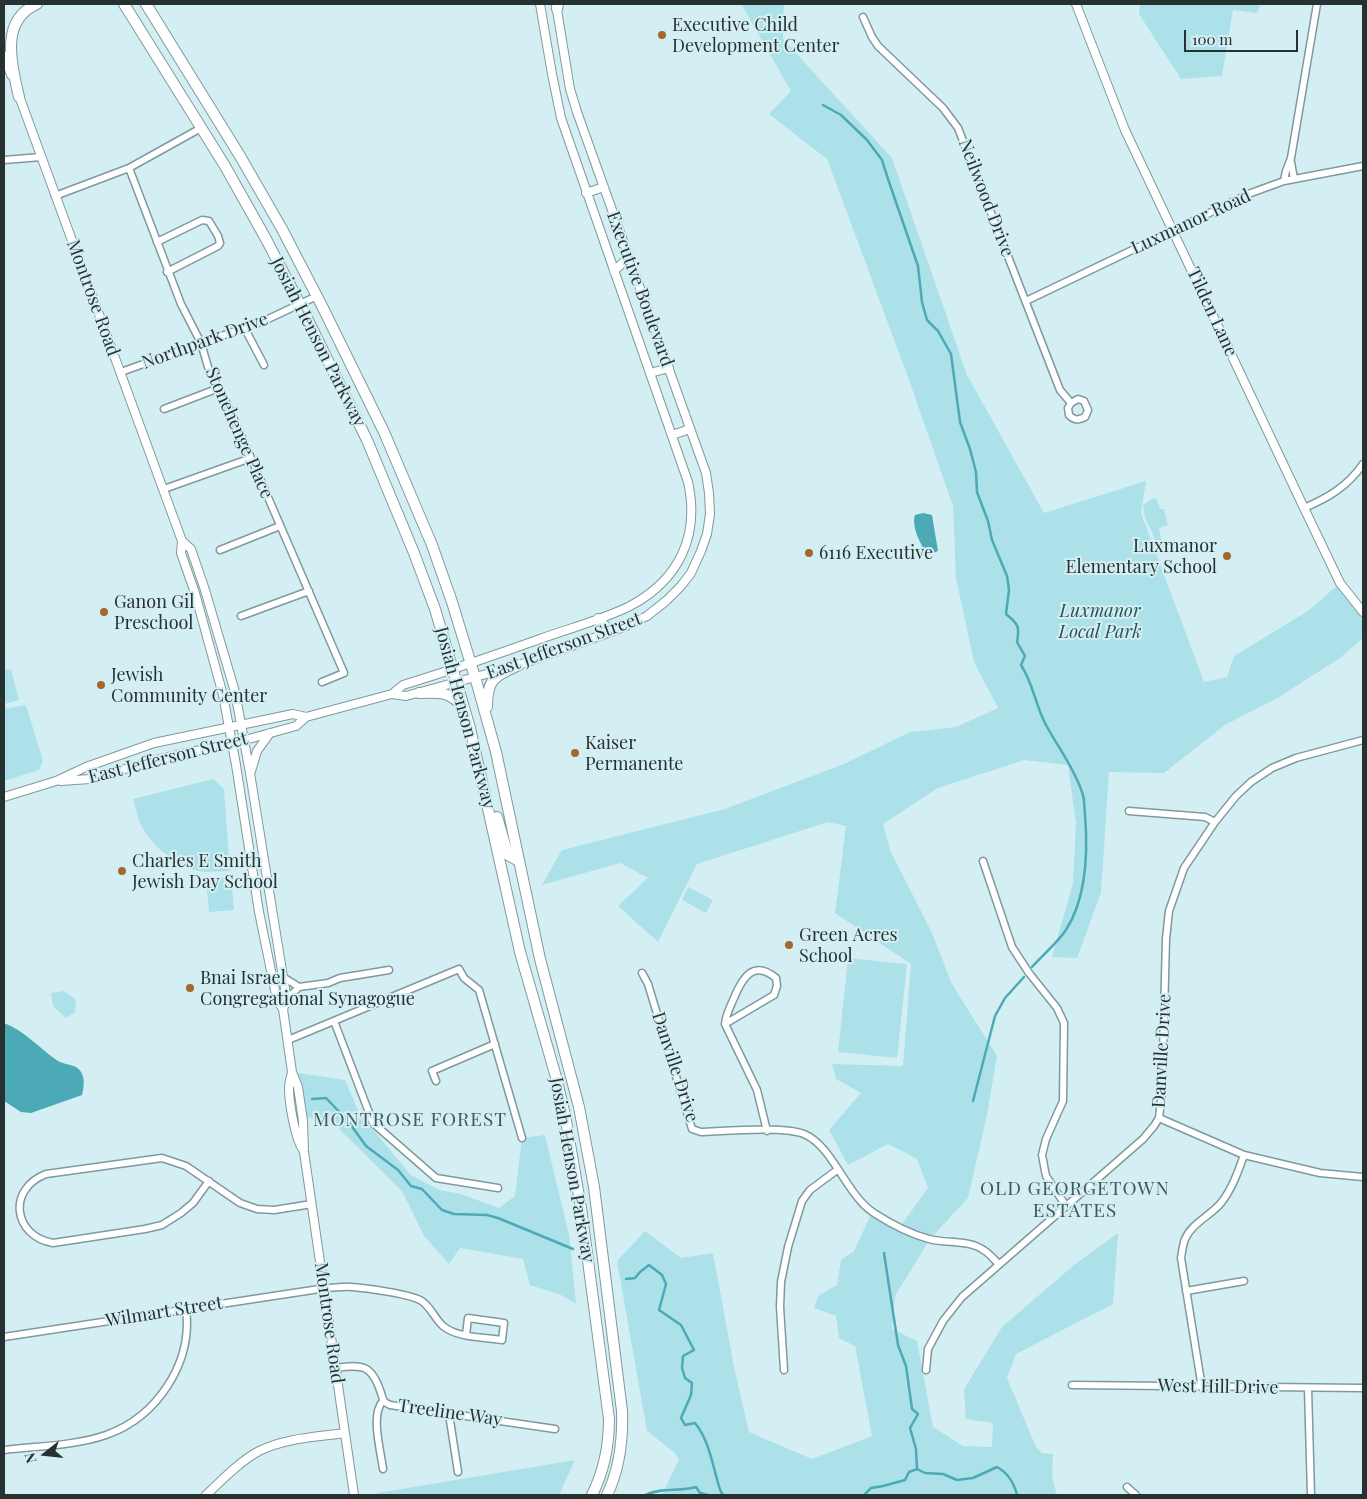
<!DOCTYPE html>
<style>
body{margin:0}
#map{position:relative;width:1367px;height:1499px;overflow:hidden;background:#d4eff3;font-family:"Playfair Display",serif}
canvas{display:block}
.frame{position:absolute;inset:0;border:5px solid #263132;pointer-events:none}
.north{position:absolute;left:20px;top:1429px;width:50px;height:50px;-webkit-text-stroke:4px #d4eff3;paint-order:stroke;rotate:254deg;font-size:14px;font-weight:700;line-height:20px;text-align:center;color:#263132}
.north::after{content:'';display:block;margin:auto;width:18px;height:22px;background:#263132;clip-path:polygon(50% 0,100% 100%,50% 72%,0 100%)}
.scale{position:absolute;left:1184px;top:30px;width:114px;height:22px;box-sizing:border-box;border:2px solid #263132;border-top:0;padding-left:6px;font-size:15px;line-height:18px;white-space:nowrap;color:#263132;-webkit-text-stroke:4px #d4eff3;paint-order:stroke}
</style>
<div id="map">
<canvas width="1367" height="1499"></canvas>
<div class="frame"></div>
<div class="north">N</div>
<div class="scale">100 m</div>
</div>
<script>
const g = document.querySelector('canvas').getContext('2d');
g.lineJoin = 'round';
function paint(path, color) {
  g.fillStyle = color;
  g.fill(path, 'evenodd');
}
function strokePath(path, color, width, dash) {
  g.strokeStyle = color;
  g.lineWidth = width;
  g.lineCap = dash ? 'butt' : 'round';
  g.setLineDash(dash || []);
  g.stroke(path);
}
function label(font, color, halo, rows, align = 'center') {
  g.font = font + ' "Playfair Display",serif';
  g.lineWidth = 4;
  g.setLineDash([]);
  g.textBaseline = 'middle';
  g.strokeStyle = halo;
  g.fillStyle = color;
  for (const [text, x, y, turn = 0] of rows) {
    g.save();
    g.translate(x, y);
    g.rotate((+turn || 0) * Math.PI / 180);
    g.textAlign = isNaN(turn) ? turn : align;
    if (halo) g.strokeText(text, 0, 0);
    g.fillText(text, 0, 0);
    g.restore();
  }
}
paint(new Path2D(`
 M 741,4 L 784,4 L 783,39 L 892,158 L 967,375 L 1044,513 L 1146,481 L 1141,513 L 1204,682 L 1227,677 L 1234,656 L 1308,611 L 1340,583 L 1363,612 L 1363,638 L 1340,658 L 1279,697 L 1225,725 L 1164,773 L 1109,772 L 1101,893 L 1077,958 L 1052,957 L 1073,883 L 1076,824 L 1068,765 L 1024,760 L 938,788 L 883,824 L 891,852 L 931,931 L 952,984 L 997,1056 L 987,1115 L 968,1198 L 930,1239 L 895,1296 L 892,1329 L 917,1341 L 933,1427 L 963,1446 L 992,1447 L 993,1423 L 966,1419 L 964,1389 L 1002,1327 L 1074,1265 L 1118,1233 L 1113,1304 L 1016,1354 L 1007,1378 L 1036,1447 L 1042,1453 L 1053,1454 L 1052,1477 L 1057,1495 L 662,1495 L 679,1459 L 675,1453 L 647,1431 L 617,1261 L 645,1231 L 681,1258 L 713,1253 L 734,1367 L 749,1432 L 812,1459 L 872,1436 L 855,1346 L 839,1338 L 836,1316 L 814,1308 L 818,1296 L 837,1285 L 841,1260 L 854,1251 L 872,1212 L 899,1228 L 928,1188 L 917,1159 L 888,1144 L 848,1165 L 829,1130 L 861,1093 L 836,1079 L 832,1064 L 903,1066 L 911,964 L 835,913 L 846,826 L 828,822 L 697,864 L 658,942 L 618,906 L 648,878 L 620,863 L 542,885 L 562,850 L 725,809 L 844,764 L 910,732 L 956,727 L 998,708 L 974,662 L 956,578 L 953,506 L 908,377 L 827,159 L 769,114 L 791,91 Z
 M 1140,4 L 1260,4 L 1258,13 L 1233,10 L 1222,76 L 1181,79 L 1139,14 Z
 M 1156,498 L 1160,509 L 1164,509 L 1168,525 L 1159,528 L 1164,551 L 1157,552 C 1156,546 1155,538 1152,532 C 1147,522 1144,518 1143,506 L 1151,499 Z
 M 11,669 L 19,700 L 4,704 L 4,670 Z
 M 26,705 L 43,761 L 39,770 L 4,781 L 4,709 Z
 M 213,779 L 224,789 L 230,871 C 222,871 214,872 206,872 C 181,870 156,850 143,829 C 138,820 136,809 133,799 Z
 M 231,877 L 234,910 L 209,912 L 206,880 Z
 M 688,887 L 713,900 L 706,913 L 682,900 Z
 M 848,958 L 907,964 L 897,1058 L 838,1052 Z
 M 64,991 L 76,1000 L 75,1012 L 66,1018 L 53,1006 L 51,993 Z
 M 292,1072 L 345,1080 L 359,1113 L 411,1175 L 439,1190 L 461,1194 L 499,1208 L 515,1196 L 522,1138 L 545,1135 L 569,1235 L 576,1304 L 559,1294 L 530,1285 L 523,1259 L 460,1248 L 449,1264 L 424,1236 L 402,1191 L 338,1128 L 302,1115 Z
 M 575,1460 L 559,1495 L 378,1495 L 377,1493 Z`), '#ade1e9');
paint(new Path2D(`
 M 923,513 L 932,515 L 938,551 L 929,555 C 921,547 911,526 915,515 Z
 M 4,1023 C 24,1030 40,1049 58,1061 C 66,1066 76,1063 81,1072 C 85,1078 84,1087 82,1095 L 31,1113 L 21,1112 L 4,1101 Z`), '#4ca9b6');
strokePath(new Path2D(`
 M 823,105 L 841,115 L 867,140 L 882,160 L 888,179 L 918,266 L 922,302 L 927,320 L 938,331 L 951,354 L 960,422 L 970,449 L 976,472 L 977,492 L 988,521 L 992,540 L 1007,576 L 1009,590 L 1006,614 C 1018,624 1020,626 1017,642 L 1025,656 L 1021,665 C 1034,685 1035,705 1046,725 C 1058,747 1074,768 1082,792 C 1085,799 1084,808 1085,815 C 1088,852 1087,897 1066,930 C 1057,943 1043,955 1032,967
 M 312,1099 L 326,1098 L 348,1121 L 366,1146 L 398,1170 L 411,1186 L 422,1189 L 442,1210 L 454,1214 L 487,1215 L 498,1218 L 573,1249
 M 973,1101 L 995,1016 L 1005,998 L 1024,977
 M 884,1253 L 898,1345 L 906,1366 L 912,1409 L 918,1414 L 910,1428 L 916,1449 L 917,1469
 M 626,1279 L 635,1278 L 640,1272 L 649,1265 L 662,1275 L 666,1284 L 659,1310 L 681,1325 L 694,1350 L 683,1356 L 682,1368 L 685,1378 L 692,1383 L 691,1395 L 681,1418 L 685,1425 L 695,1423 C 706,1436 711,1456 715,1472 C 718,1481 718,1488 723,1495
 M 645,1495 C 661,1487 680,1492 696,1487 L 700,1493 L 708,1495
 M 864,1495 L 871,1488 L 883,1486 L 905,1480 L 909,1472 L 917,1469 L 925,1473 L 943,1474 L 957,1480 L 973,1478 L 997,1467 C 1008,1473 1014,1483 1017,1495`), '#4ca9b6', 2.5);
const minor = new Path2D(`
 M 863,17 L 872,37 L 878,46 L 943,108 L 958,128 L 1060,390 L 1071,403 L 1068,408 L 1069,415 C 1075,421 1078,420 1085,417 L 1088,410 L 1084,401 L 1078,399 L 1071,403
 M 4,160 L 41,157
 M 1291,162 L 1294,179
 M 129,168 L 181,304 L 201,343 L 208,367 L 228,406 L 251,458 L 344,673 L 322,682
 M 1284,181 L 1286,171 L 1291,158 L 1317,4
 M 55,196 L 129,168 L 201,128
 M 157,242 L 202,220 L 209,221 L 218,236 L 220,243 L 218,246 L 167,272
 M 1026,301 L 1251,193 L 1284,181 L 1363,166
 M 244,327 L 264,365
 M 121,372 L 266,320 L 317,296
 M 164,409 L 219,388
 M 164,489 L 251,458
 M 1304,508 C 1328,498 1348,486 1363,464
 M 220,550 L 280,526
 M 241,616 L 309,591
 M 1129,811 L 1205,817 L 1215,822
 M 983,861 L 1012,947 L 1029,973 L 1057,1008 L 1064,1023 L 1063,1101 L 1046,1139 L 1042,1155 L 1046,1176 L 1066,1206
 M 642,973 L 648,984 L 692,1129 L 701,1132 C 726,1131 783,1126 804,1134 C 833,1146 846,1195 874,1213 C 891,1224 910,1234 929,1239 C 948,1244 969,1239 985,1251 C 990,1254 994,1260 999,1264
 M 283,977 L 299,987
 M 287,999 L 299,987 L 328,983 L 340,978 L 389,970
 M 334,1021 L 373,1123 L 436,1178 L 498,1188
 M 725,1024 L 774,995 L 777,986 L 776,978 C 754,960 743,976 734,998 C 730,1007 726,1014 725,1024 L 757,1090 L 767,1131
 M 288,1040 L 459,969 L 464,978 L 479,990 L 522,1138
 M 436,1081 L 432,1071 L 495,1044
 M 1159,1118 L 1244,1155 L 1320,1173 L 1363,1177
 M 209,1181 L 193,1203 L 181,1213 L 162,1225 L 145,1229 L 53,1243 C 13,1236 7,1189 46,1174 L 162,1158 L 186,1166 L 240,1203 L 257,1209 L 274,1210 L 312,1204
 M 1186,1291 L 1244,1281
 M 4,1337 L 326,1288 C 334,1288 344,1286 352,1287 C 367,1288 408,1294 420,1300 C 430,1305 434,1318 443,1326 C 457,1338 484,1337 502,1340 L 504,1323 L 468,1318 L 466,1335
 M 336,1368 C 363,1364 372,1365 381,1393 C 383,1400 383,1402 390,1405 L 555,1429
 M 784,1370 L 780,1307 L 781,1282 L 788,1247 L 802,1201 L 810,1190 L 837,1170
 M 926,1370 L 928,1349 L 943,1321 L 962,1297 L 1143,1139 L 1154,1126 L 1159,1118 L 1162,1092 L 1166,939 L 1169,911 L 1184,868 L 1215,822 L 1236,796 L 1251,782 L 1272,768 L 1296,758 L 1363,740
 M 1072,1385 L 1363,1388
 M 1202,1388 L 1181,1258 C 1182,1252 1183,1244 1185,1239 C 1192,1223 1210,1216 1221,1203 C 1232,1189 1238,1172 1244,1155
 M 1308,1388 L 1311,1495
 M 383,1401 C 370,1414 381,1452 383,1469
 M 449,1414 L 458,1472
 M 4,1450 C 37,1446 74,1446 106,1435 C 157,1417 193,1363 186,1309
 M 1127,1487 L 1136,1495`);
const tertiary = new Path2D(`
 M 1076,4 L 1125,130 L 1304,508 L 1340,583 L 1363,612
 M 4,55 L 11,75
 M 18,93 L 182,541 L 181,553 L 195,593 L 223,695 L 236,765 L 259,912 L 277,1000 L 283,1009 L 292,1072 L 298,1087 L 303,1121 L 304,1152 L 354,1495
 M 586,193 L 604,187
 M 614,271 L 629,257
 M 650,373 L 669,368
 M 672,435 L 690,429
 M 182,541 L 191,549 L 205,590 L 235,692 L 250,773 L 283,977 L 287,999 L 283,1009
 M 603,635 L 598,618 L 612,632
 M 392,694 L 406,696 L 519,665 L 624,627 L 647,616 L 666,601 L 681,586 L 691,573 L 701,551 L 707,534 L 710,514 L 709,493 L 706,473 L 577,112 L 570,89 L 556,4
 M 251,771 L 257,751 L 270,733
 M 61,781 L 90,779 L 160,759 L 245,740 L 296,726 L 306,717
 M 4,797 L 56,781 L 86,767 L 154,743 L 293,714 L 306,717 L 392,694 L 403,685 C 449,671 495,655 540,639 C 570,628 602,620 630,606 C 679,580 700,536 688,482 L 561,118 L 552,74 L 540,4
 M 292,1072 C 291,1077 289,1083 289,1088 C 289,1103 295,1138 303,1150
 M 206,1495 C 222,1480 239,1462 259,1451 C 285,1438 317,1437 345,1433`);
const primary = new Path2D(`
 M 124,4 L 225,166 L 266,239 L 306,316 L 367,440 L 414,553 L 435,609 L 470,728 L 520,952 L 556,1077 L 565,1115 L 581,1208 L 609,1419 C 609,1446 604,1471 592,1495
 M 146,4 L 240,156 L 282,229 L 323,308 L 384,432 L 432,545 L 452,602 L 477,684 L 496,752 L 540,959 L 579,1107 L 594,1187 L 622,1411 C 623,1440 619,1470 607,1495
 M 557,9 L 558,4
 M 19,97 C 11,62 0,20 37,4
 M 419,693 C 439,692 449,691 463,707
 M 487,707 C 487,678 495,676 519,665
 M 497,817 L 508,855 L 519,861`);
strokePath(minor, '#80999d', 9);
strokePath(tertiary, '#80999d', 10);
strokePath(primary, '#80999d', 12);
strokePath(minor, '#fff', 6);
strokePath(tertiary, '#fff', 8);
strokePath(primary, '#fff', 10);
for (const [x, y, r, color] of [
 [662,35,5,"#a66630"],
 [809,553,5,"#a66630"],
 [1227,556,5,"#a66630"],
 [104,612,5,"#a66630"],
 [101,685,5,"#a66630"],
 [575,753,5,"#a66630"],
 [122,871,5,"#a66630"],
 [789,945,5,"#a66630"],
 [190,988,5,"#a66630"]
]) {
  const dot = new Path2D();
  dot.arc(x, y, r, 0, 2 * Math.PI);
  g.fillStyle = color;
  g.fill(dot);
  strokePath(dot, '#d4eff3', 2);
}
label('18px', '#263132', '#d4eff3', [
 ["Executive Child",672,25],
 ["Development Center",672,46],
 ["Luxmanor",1217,546,"right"],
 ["Elementary School",1217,567,"right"],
 ["6116 Executive",819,553],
 ["Ganon Gil",114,602],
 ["Preschool",114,623],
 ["Jewish",111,675],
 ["Community Center",111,696],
 ["Kaiser",585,743],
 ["Permanente",585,764],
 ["Charles E Smith",132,861],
 ["Jewish Day School",132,882],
 ["Green Acres",799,935],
 ["School",799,956],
 ["Bnai Israel",200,978],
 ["Congregational Synagogue",200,999]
], 'left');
label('18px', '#263132', '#d4eff3', [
 ["Neilwood Drive",986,198,69],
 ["Luxmanor Road",1191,222,-25],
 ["Executive Boulevard",640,289,70],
 ["Montrose Road",93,298,70],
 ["Tilden Lane",1212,312,65],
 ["Northpark Drive",205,341,-20],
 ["Josiah Henson Parkway",318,342,63],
 ["Stonehenge Place",239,433,66],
 ["East Jefferson Street",564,646,-20],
 ["Josiah Henson Parkway",465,718,75],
 ["East Jefferson Street",168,758,-14],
 ["Danville Drive",1162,1051,-87],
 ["Danville Drive",675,1067,72],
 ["Josiah Henson Parkway",572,1170,80],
 ["Wilmart Street",164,1312,-9],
 ["Montrose Road",329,1323,82],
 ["West Hill Drive",1218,1387,1],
 ["Treeline Way",450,1413,8]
]);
label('italic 18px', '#285158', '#d4eff3', [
 ["Luxmanor",1100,611],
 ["Local Park",1100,632]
]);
g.letterSpacing = '1px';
label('19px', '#40575b', '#d4eff3', [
 ["MONTROSE FOREST",410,1120],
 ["OLD GEORGETOWN",1075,1189],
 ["ESTATES",1075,1211]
]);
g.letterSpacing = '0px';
</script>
